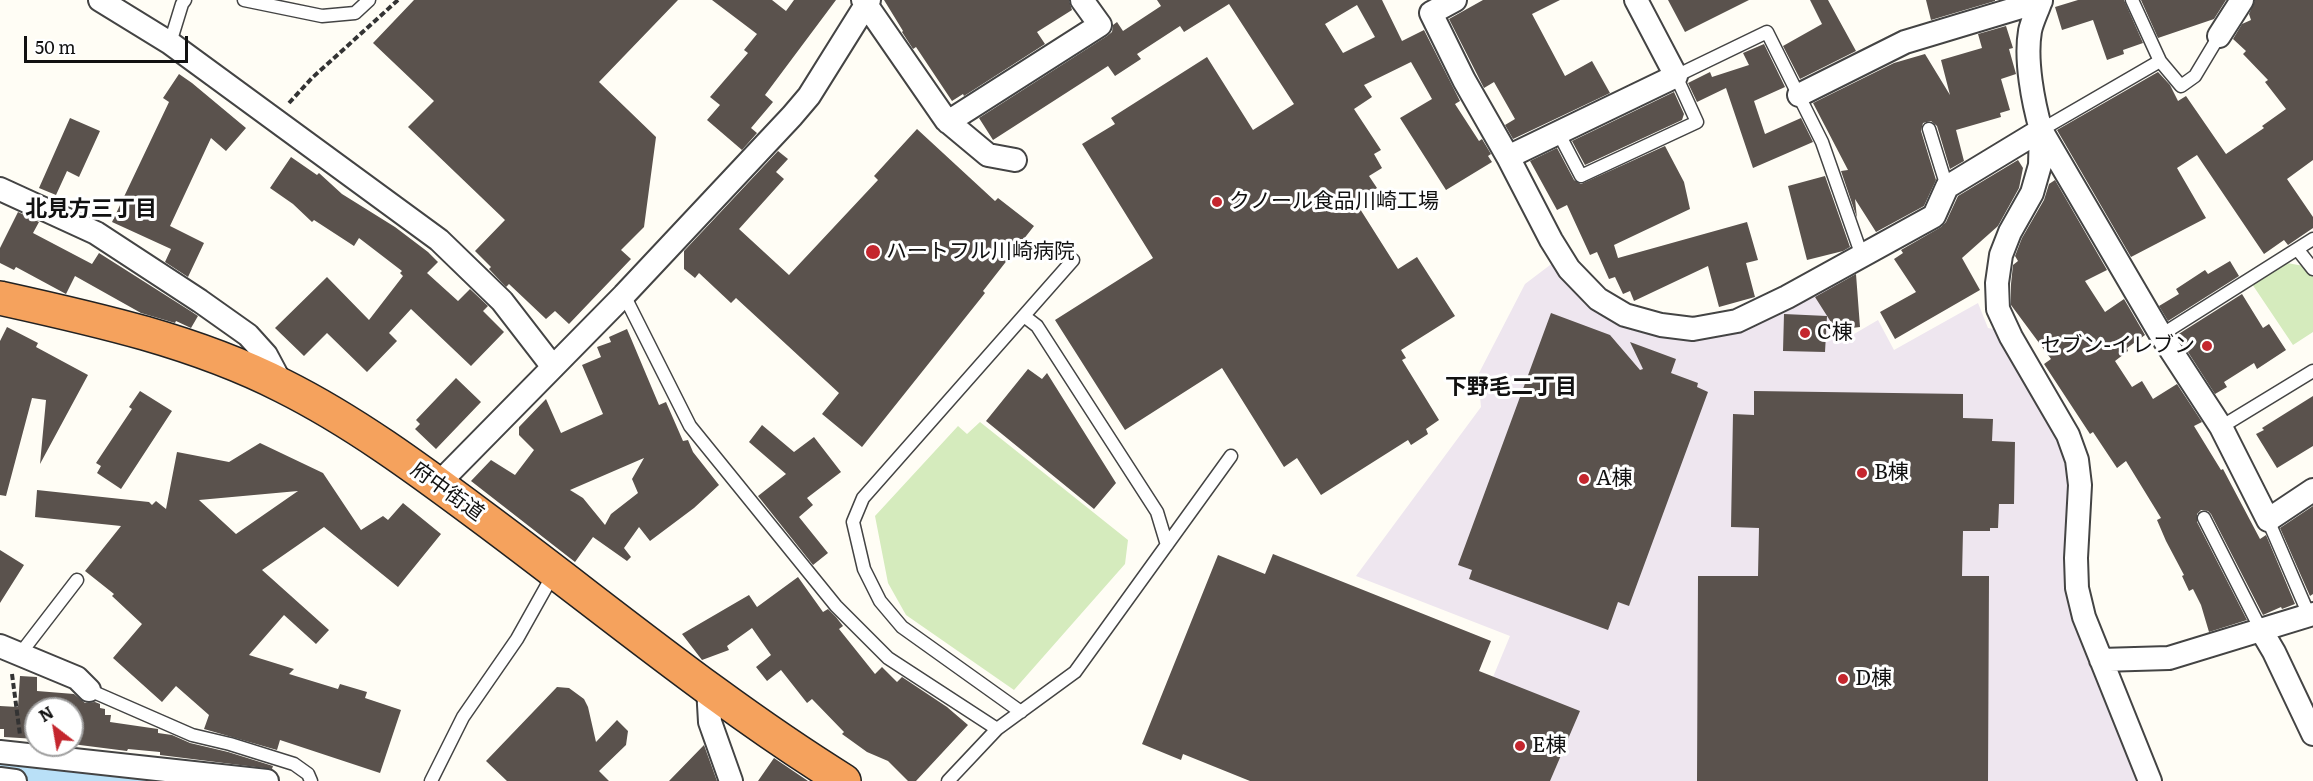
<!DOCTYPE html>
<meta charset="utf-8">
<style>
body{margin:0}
#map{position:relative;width:2313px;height:781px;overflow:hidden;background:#fffdf5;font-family:Literata,serif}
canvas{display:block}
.north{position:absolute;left:24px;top:697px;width:60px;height:60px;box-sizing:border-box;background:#fff;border:2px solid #a0a0a0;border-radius:50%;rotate:329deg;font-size:16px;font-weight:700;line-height:24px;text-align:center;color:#111}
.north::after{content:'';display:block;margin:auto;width:21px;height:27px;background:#c4262e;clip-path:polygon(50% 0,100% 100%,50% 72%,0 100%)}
.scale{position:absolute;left:24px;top:36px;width:164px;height:27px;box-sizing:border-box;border:3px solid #111;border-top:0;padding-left:8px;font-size:18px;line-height:21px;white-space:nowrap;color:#111;-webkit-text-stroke:4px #fff;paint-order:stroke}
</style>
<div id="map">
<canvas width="2313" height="781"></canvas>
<div class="north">N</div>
<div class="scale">50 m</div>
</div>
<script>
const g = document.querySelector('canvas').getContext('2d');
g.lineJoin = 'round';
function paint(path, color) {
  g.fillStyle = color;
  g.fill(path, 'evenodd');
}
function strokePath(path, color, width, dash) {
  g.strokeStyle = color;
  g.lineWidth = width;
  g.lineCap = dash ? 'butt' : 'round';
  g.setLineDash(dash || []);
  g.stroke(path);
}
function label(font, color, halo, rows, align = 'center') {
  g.font = font + ' Literata,"Noto Sans JP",serif';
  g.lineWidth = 6;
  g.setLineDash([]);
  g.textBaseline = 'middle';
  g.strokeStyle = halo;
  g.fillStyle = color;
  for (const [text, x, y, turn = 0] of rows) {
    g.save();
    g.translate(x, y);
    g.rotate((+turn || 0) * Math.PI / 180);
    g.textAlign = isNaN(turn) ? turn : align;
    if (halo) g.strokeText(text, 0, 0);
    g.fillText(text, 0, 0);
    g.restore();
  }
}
paint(new Path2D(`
 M 1554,262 L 1655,333 L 1683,339 L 1740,327 L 1836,279 L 1841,311 L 1842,341 L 1878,320 L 1894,350 L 1978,303 L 1988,328 L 1998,330 L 2058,442 L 2063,457 L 2069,480 L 2070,506 L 2067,557 L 2141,781 L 1450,781 L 1510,636 L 1356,576 L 1481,407 L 1478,375 L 1525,284 Z`), '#eee6ef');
paint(new Path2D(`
 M 2287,263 L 2304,266 L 2313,277 L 2313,332 L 2293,345 L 2252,284 Z
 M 980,422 L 1128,540 L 1125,564 L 1014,690 L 906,615 L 888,583 L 875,516 L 958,426 L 967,434 Z`), '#d5ebbd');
strokePath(new Path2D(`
 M 0,768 L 132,781`), '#b9e0f7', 39);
paint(new Path2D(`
 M 414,0 L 678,0 L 599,82 L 656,137 L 644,227 L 621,250 L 631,259 L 569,324 L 555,311 L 546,319 L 509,284 L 506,287 L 489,269 L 491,267 L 475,251 L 505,220 L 408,127 L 434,101 L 373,43 Z
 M 712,0 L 772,0 L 786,11 L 794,0 L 836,0 L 765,95 L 773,102 L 751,128 L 757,133 L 742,150 L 707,120 L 720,105 L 710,97 L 748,53 L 744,50 L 757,34 Z
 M 884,0 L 1069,0 L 1072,10 L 1037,32 L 1045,44 L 964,96 L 963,94 L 952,101 L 916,47 L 913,49 L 902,32 L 903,31 Z
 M 1157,0 L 1382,0 L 1402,41 L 1424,30 L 1460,101 L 1455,104 L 1479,141 L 1482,139 L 1491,154 L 1488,156 L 1492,162 L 1446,190 L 1400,118 L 1432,99 L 1411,62 L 1364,85 L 1372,97 L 1354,109 L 1381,150 L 1374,154 L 1382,168 L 1369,176 L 1377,188 L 1355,201 L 1398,269 L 1417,257 L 1455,316 L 1401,350 L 1406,358 L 1402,360 L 1439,420 L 1426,429 L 1428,434 L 1411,445 L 1408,440 L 1321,495 L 1297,458 L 1284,467 L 1222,368 L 1125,430 L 1055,320 L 1153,258 L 1082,144 L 1115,124 L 1111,118 L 1207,57 L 1253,130 L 1294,104 L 1229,4 L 1184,32 L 1180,26 L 1137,54 L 1141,59 L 1115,76 L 1108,66 L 993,140 L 979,118 L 1107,36 L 1112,32 L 1113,25 L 1117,22 L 1123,31 L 1161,6 ZM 1357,5 L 1375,37 L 1343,53 L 1325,24 Z
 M 1483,0 L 1560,0 L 1532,14 L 1565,76 L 1592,61 L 1610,93 L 1513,139 L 1505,125 L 1515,119 L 1494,82 L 1484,88 L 1449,19 Z
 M 1668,0 L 1749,0 L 1685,32 Z
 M 1810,0 L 1828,0 L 1856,51 L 1800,79 L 1783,46 L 1822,24 Z
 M 1926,0 L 1995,0 L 1995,1 L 1931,20 Z
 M 2078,0 L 2124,0 L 2143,43 L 2123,50 L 2124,54 L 2107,60 L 2093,20 L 2062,30 L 2055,7 Z
 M 2141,0 L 2226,0 L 2214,19 L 2158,38 Z
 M 2255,0 L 2313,0 L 2313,160 L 2287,179 L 2313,217 L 2313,228 L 2288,245 L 2284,240 L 2264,254 L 2197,155 L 2177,168 L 2206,218 L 2131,257 L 2057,130 L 2158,72 L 2170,85 L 2178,101 L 2186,96 L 2226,154 L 2264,128 L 2262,126 L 2286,109 L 2265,82 L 2268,80 L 2243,54 L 2246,51 L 2233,39 L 2242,24 L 2251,20 L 2249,14 Z
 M 2006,26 L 2013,48 L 2009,49 L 2016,74 L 2001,79 L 2010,110 L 2000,113 L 2001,117 L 1956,130 L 1964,161 L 1950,169 L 1937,126 L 1931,121 L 1923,123 L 1921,131 L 1936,180 L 1924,206 L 1876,232 L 1855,199 L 1857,218 L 1841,171 L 1848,170 L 1813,103 L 1894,63 L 1925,54 L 1950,95 L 1941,60 L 1982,48 L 1978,34 Z
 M 1764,44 L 1785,87 L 1754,101 L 1765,134 L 1801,118 L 1813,142 L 1753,168 L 1726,88 L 1697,102 L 1688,83 L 1710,72 L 1712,77 L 1749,65 L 1743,53 Z
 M 179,74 L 192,83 L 246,128 L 226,151 L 211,138 L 170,226 L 204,243 L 188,277 L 165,262 L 171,249 L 112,222 L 169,102 L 163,98 Z
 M 1674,92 L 1684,114 L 1682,120 L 1585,165 L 1572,141 Z
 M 70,118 L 100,131 L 79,177 L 67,171 L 56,195 L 39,188 Z
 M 917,129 L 995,201 L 998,198 L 1034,226 L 983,291 L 985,293 L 862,447 L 822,414 L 839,393 L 736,298 L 731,303 L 699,273 L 695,278 L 684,269 L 684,251 L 778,151 L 788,159 L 776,172 L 784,179 L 739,229 L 789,275 L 878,180 L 874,176 Z
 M 1665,146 L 1684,182 L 1690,209 L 1614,245 L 1618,258 L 1747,222 L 1758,260 L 1746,263 L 1755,297 L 1719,307 L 1708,266 L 1634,301 L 1630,291 L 1623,294 L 1615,277 L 1609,279 L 1597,252 L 1590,255 L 1567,205 L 1557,210 L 1530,161 L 1557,148 L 1574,180 L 1581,184 Z
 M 291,157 L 317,175 L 319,173 L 342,194 L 395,227 L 428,252 L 438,262 L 427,273 L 458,301 L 470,289 L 488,306 L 483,311 L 504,332 L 471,366 L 411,309 L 389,333 L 397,341 L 367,372 L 327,333 L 304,356 L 275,328 L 327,277 L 369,320 L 403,276 L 400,273 L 402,271 L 359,238 L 354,246 L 314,220 L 312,222 L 293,204 L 270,188 Z
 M 2018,160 L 2023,168 L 2019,188 L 1998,226 L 1962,258 L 1980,290 L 1895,339 L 1880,312 L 1916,292 L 1894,259 L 1903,253 L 1901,250 L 1941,227 L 1946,222 L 1958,196 Z
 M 1825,176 L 1850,247 L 1843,251 L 1807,260 L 1788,186 Z
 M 2055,180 L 2107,270 L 2085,281 L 2105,312 L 2124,299 L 2145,335 L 2127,348 L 2128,351 L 2115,361 L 2132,387 L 2142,381 L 2153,399 L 2177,384 L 2202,422 L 2194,426 L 2221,470 L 2223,469 L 2260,539 L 2266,535 L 2295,604 L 2282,609 L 2281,607 L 2263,615 L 2211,514 L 2208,511 L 2201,510 L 2197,514 L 2197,522 L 2247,620 L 2209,632 L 2201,605 L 2193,589 L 2189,591 L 2182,576 L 2184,575 L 2166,541 L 2157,520 L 2161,518 L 2126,461 L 2117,468 L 2093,432 L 2090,434 L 2044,364 L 2051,359 L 2011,305 L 2011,284 L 2013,265 L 2018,261 L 2015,256 L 2022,238 L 2044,200 L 2049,184 Z
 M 18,212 L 39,222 L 33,233 L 92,264 L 99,253 L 192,312 L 198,316 L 191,328 L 176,321 L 175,323 L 141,313 L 75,276 L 66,294 L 16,267 L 14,270 L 0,263 L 0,248 Z
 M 2230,261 L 2239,276 L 2168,321 L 2159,306 L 2179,294 L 2176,289 L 2205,270 L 2208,274 Z
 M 1856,274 L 1860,327 L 1836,330 L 1815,297 Z
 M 2242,294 L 2263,328 L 2269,324 L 2286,350 L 2257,369 L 2254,363 L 2224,382 L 2227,387 L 2215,394 L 2177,335 Z
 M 1551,313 L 1610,335 L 1640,370 L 1643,369 L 1630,342 L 1676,359 L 1671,373 L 1698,383 L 1697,387 L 1708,392 L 1629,606 L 1618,602 L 1608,630 L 1469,579 L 1472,570 L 1458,565 Z
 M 1784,314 L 1827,316 L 1825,352 L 1783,351 Z
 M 7,327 L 38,343 L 36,347 L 88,375 L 40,464 L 46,400 L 32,398 L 6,496 L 0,495 L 0,341 Z
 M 627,329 L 659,405 L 666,402 L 683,441 L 688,440 L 693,452 L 719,485 L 694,508 L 650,541 L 639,527 L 624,548 L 631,557 L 627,561 L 593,537 L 575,562 L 471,481 L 491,460 L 515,475 L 534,450 L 519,435 L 519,427 L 546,399 L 561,433 L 603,414 L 582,365 L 601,357 L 597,347 L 611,342 L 609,337 ZM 644,458 L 632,479 L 638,493 L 611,514 L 605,525 L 583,498 L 570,490 Z
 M 1028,369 L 1042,379 L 1047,373 L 1116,483 L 1094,509 L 986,421 Z
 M 456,378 L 481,402 L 436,449 L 415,429 L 420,424 L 416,420 Z
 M 140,391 L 172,411 L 121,489 L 97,473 L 101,466 L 96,463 L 132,409 L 129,407 Z
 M 1754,391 L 1963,394 L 1963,418 L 1993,419 L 1992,441 L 2015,442 L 2014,504 L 1999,504 L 1998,528 L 1990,528 L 1990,531 L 1963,531 L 1962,576 L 1989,576 L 1988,781 L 1697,781 L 1698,576 L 1758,576 L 1759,528 L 1731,527 L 1733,414 L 1754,415 Z
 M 2313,396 L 2313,446 L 2277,468 L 2256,434 L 2264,430 L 2262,428 Z
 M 762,425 L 794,452 L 814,437 L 841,472 L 807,498 L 813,505 L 799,517 L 828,553 L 813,565 L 758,496 L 786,474 L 749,442 Z
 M 260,443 L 323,473 L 361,530 L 383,516 L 388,520 L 403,503 L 441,534 L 398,587 L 324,527 L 262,570 L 329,630 L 316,644 L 284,615 L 249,655 L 294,669 L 289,674 L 338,689 L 340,684 L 367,692 L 365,698 L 401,710 L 380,773 L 280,740 L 277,750 L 204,729 L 209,715 L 176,686 L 162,702 L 113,658 L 142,624 L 112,596 L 114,594 L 85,571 L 121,526 L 35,517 L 37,490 L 149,502 L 152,505 L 156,501 L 166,509 L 177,452 L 229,462 ZM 298,491 L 236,534 L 199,500 Z
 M 2313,506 L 2313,594 L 2310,596 L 2280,528 Z
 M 0,550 L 24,565 L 0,603 Z
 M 1273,554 L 1491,641 L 1479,671 L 1580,711 L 1550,781 L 1250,781 L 1183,754 L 1181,760 L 1142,744 L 1218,555 L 1265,574 Z
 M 798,577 L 823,612 L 828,609 L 836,617 L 843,626 L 839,629 L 875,674 L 882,667 L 897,682 L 902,677 L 947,707 L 968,725 L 916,781 L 908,781 L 888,761 L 867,752 L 842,734 L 844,732 L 812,699 L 807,703 L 781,670 L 767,681 L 756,667 L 771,655 L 752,628 L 727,646 L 729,650 L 702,660 L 682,634 L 749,595 L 757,607 Z
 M 20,676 L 37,677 L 37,691 L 74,694 L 85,703 L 95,702 L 100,704 L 100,708 L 105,709 L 105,715 L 111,715 L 110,722 L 158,729 L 158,733 L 172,735 L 190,743 L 228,752 L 273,766 L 272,769 L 160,755 L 160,752 L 128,749 L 127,751 L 72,744 L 72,709 L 36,709 L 36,739 L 4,737 L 4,729 L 0,729 L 0,706 L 18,707 Z
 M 557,687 L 569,688 L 584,699 L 588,707 L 596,742 L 617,720 L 628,731 L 626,745 L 599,771 L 609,781 L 507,781 L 486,761 Z
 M 704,745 L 717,781 L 669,781 Z
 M 774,758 L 808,781 L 758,781 Z`), '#5a524d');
const lane = new Path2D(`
 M 244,0 L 322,16 L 355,13 L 369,0
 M 2132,0 L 2160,61
 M 170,43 L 182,4 L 185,0
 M 1929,129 L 1947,187
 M 2041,130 L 2160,61 L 2181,86 L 2195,76 L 2219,36
 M 1559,134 L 1581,176 L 1697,122 L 1676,76 L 1767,32 L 1822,142 L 1862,256
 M 2298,250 L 2313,269
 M 624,295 L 690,426 L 836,606 L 888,658 L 997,729
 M 1024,316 L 1037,326 L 1157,512 L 1167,545
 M 2161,335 L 2313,239
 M 2221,427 L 2313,371
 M 2204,518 L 2261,630
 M 2268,520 L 2309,615
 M 20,654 L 77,580
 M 89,690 L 192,735 L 230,744 L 294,764 L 308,774 L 311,781
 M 1021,712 L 902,627 L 880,601 L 864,569 L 853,522 L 863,498 L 1073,260
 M 431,781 L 463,717 L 517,639 L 554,573
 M 948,781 L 997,729 L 1075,672 L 1231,456`);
const street = new Path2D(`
 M 100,0 L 170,43 L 439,240 L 502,301 L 553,367
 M 863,0 L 946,120 L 988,155 L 1015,160
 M 1455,0 L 1431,13 L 1464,80 L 1508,157 L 1551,240 L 1569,269 L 1598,299 L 1625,315 L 1661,325 L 1693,329 L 1737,321 L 1787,297 L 1934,216 L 1947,187 L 2041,130
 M 2041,0 C 2038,10 2032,21 2030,31 C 2025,60 2033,102 2041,130 L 2161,335 L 2221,427 L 2268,520 L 2313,490
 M 2219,36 L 2242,0
 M 1799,95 L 1905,42 L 2041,1
 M 948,122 L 1100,25 L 1082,0
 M 2041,130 L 2040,165 L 2032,193 L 2010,232 L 2001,255 L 1997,283 L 1998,309 L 2011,337 L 2068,435 L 2077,460 L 2080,485 L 2076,558 L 2077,588 L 2084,617 L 2150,781
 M 1508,157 L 1676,76 L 1636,0
 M 0,189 L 96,233 L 200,301 L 248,335 L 266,355 L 282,385
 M 438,484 L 624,295 L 792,116 L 809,96 L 869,0
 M 2261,630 L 2274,652 L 2313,734
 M 0,646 L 77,678 L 89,690
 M 2101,660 L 2169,658 L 2313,614
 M 708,687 L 710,722 L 731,781
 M 0,752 L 267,781
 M 0,779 L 15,781`);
const highway = new Path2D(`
 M 0,298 C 95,319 195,341 283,386 C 353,421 418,469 481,516 C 601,605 717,702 844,781`);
strokePath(lane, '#444', 15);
strokePath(street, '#444', 26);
strokePath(highway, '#222', 36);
strokePath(new Path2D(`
 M 289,103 L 312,78 L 398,0
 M 12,674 L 20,735`), '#333', 4, [6, 3]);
strokePath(lane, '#fff', 12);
strokePath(street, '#fff', 22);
strokePath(highway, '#f5a25d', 33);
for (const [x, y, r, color] of [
 [1217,202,6,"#c4262e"],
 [873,252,8,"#c4262e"],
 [1805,333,6,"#c4262e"],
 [2207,346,6,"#c4262e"],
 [1862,473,6,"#c4262e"],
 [1584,479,6,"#c4262e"],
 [1843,679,6,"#c4262e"],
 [1520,746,6,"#c4262e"]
]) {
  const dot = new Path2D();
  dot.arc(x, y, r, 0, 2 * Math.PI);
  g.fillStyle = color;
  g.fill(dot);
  strokePath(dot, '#fff', 2);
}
label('21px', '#111', '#fff', [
 ["クノール食品川崎工場",1229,202],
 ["ハートフル川崎病院",886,252],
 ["C棟",1817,333],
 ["セブン-イレブン",2195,346,"right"],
 ["B棟",1874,473],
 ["A棟",1596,479],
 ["D棟",1855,679],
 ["E棟",1532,746]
], 'left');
label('21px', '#111', '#fff', [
 ["府中街道",447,492,36]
]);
label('bold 22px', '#111', '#fff', [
 ["北見方三丁目",91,210],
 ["下野毛二丁目",1511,388]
]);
</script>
